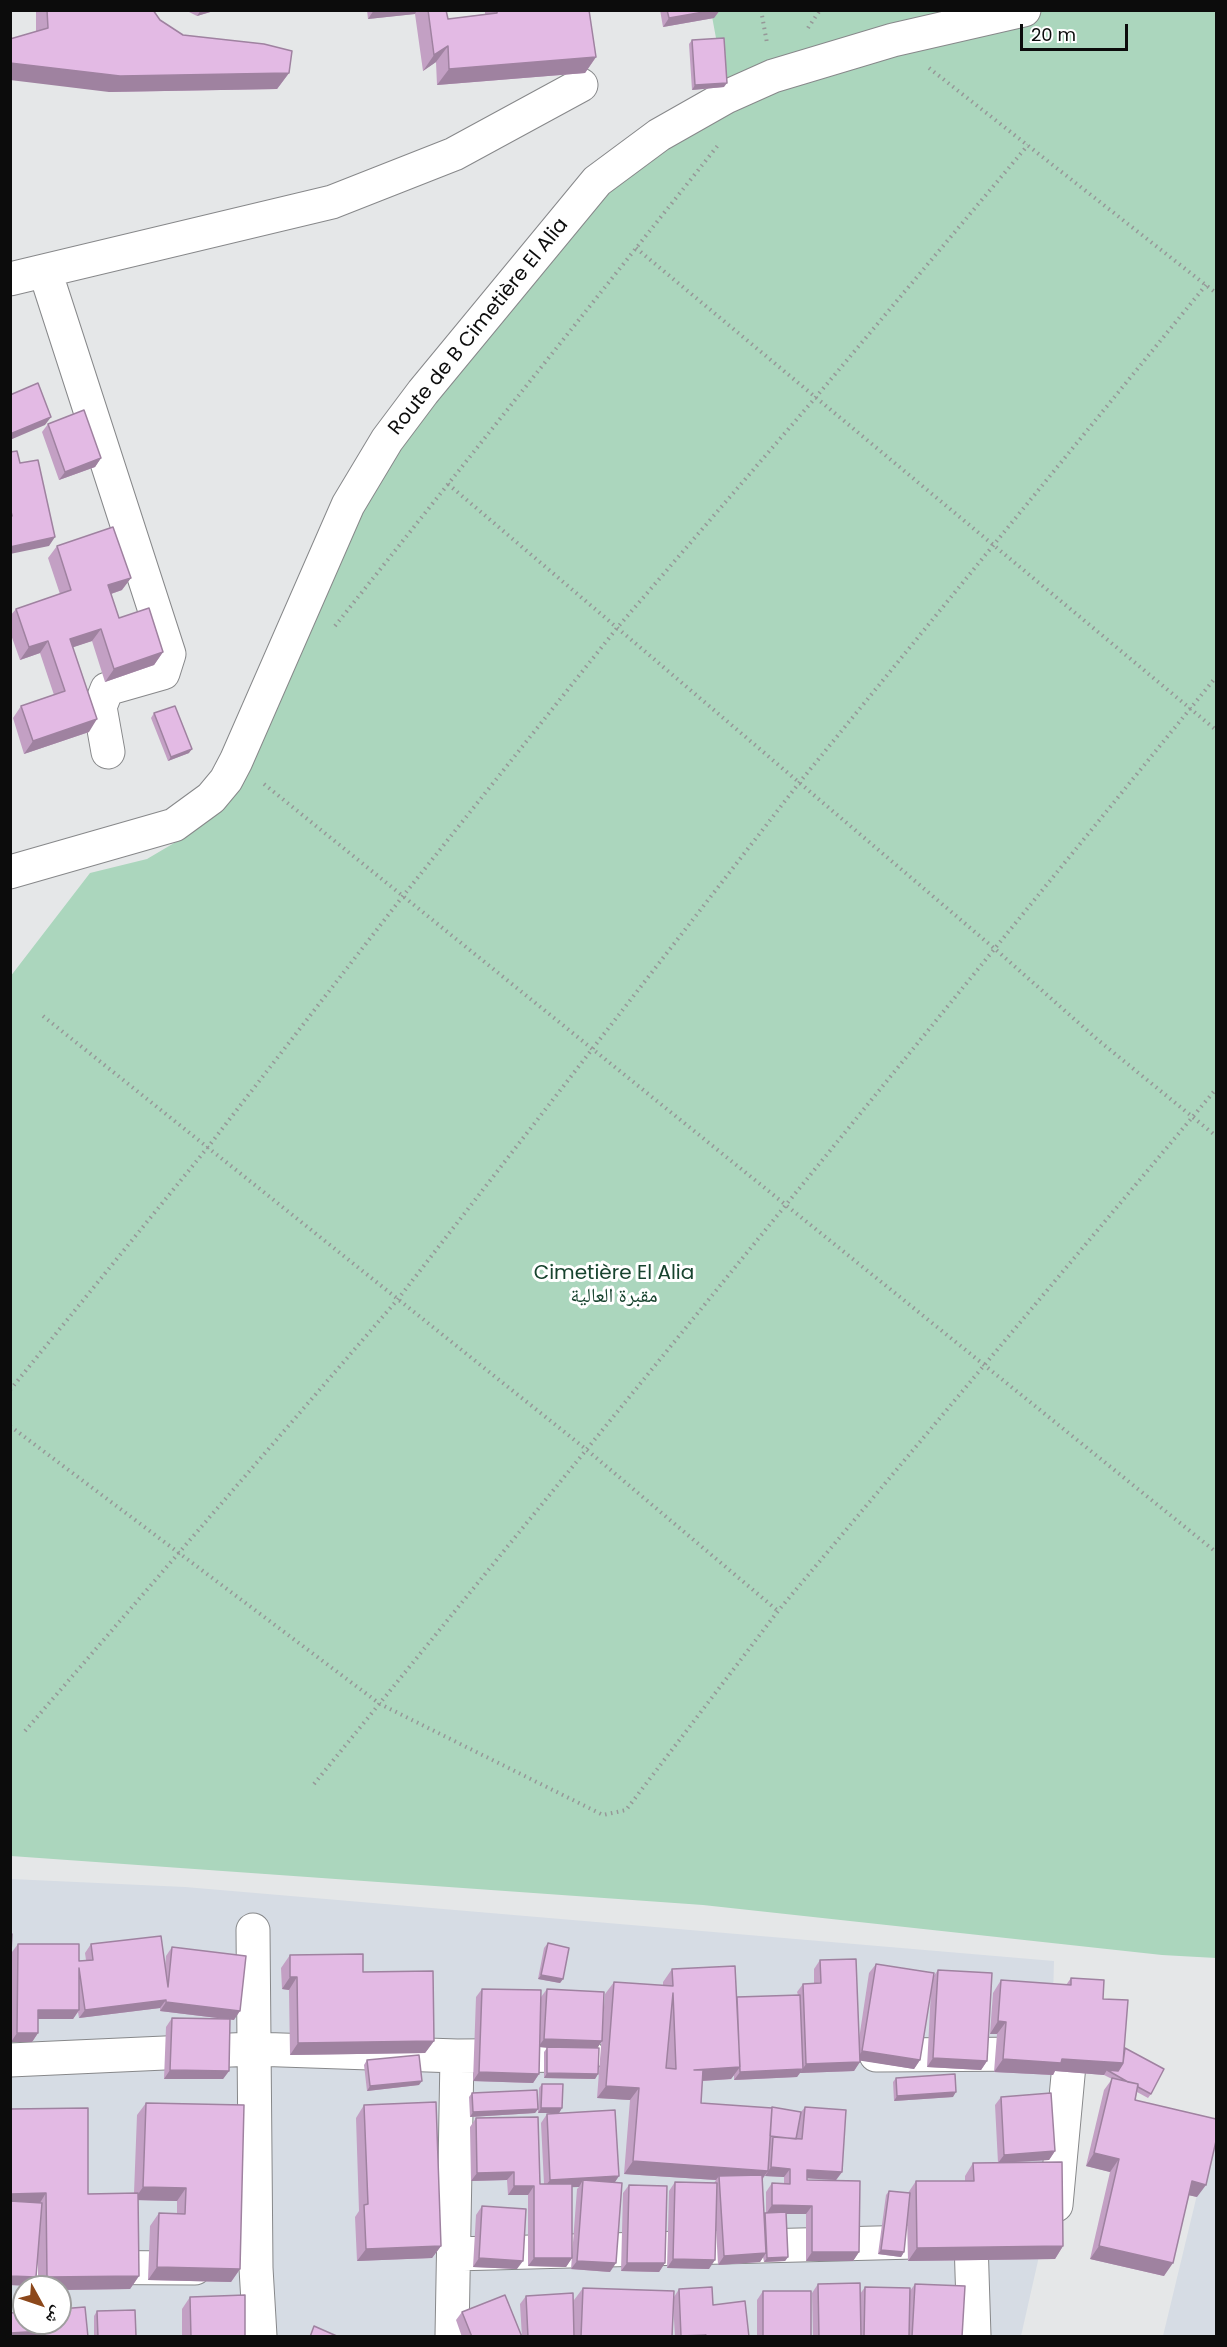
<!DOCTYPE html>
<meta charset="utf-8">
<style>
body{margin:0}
#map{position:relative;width:1227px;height:2347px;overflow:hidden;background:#e5e7e8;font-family:Poppins,"Noto Naskh Arabic",sans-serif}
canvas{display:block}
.frame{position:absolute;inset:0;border:12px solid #0c0c0c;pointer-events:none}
.north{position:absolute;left:12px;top:2275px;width:60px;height:60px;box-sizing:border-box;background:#fff;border:2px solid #9e9e9e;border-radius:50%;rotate:130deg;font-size:16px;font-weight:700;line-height:24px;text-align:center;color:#0c0c0c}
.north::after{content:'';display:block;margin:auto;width:21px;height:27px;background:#8c481b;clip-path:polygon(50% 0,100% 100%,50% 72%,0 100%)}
.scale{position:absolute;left:1020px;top:24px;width:108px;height:27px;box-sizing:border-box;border:3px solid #0c0c0c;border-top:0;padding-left:8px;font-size:18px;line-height:21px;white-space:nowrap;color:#0c0c0c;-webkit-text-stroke:4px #fff;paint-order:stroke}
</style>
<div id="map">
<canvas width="1227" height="2347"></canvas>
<div class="frame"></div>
<div class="north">ش</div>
<div class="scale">20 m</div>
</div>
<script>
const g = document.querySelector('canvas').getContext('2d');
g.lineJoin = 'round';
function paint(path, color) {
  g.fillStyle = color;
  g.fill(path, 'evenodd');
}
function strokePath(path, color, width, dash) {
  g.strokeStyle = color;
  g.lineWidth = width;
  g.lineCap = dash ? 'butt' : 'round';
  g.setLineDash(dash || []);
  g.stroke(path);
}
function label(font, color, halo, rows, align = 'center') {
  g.font = font + ' Poppins,"Noto Naskh Arabic",sans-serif';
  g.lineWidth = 6;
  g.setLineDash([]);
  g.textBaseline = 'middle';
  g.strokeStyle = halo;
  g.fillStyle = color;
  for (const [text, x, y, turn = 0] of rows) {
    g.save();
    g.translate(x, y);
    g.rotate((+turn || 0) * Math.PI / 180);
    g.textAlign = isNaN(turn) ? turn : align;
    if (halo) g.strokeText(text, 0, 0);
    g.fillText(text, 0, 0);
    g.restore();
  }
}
paint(new Path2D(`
 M 11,1879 L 185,1887 L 1054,1961 L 1047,2221 L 1021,2336 L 11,2336 ZM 24,2287 L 60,2287 L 60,2323 L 24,2323 Z
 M 1216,2116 L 1216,2336 L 1163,2336 Z`), '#d6dce4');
paint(new Path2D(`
 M 711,11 L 1216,11 L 1216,1958 L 1162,1955 L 703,1905 L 11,1856 L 10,977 L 90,873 L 147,859 L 186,836 L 371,472 L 573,226 L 723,76 Z`), '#abd6bd');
const minor = new Path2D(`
 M 45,271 L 169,654 L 163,673 L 107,689 L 100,707 L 108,752
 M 10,279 L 332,202 L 454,154 L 581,85
 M 10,872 L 174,825 L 211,798 L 226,780 L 236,761 L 348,505 L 387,440 L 423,392 L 597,181 L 659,135 L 726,97 L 773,76 L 893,40 L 1024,10
 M 253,1930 L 256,2268 L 260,2336
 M 876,2055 L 1040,2054
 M 10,2060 L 253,2049 L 457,2056 L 587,2055
 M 1056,2205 L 1070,2054
 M 454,2254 L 953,2241
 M 10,2267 L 195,2268
 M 452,2336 L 457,2056
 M 974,2336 L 971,2241 L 995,2239`);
strokePath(minor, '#87888a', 35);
strokePath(new Path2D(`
 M 761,10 L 767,43
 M 808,28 L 820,10
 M 929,68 L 1216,293
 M 636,248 L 1216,730
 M 448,484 L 995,949 L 1098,1040 L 1216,1136
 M 335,626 L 719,144
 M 264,784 L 1216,1552
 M 43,1016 L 587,1450 L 778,1611
 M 10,1390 L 208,1147 L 403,896 L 617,628 L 816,397 L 1028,145
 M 10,1426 L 380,1704 L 603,1815 L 626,1810 L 778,1611 L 1216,1089
 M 25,1731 L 398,1299 L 799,783 L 1206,285
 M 314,1784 L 1216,677`), '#969898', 4, [1.5, 4.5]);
strokePath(minor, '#fff', 33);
paint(new Path2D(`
 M 36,10 L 153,10 L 160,20 L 183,35 L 289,73 L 277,89 L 109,92 L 36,31 Z
 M 185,10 L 217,10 L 197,16 Z
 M 367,10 L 446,10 L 448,19 L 485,14 L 485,10 L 589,10 L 596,57 L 585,73 L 437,85 L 436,62 L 423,71 L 415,14 L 368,19 Z
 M 660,10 L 720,10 L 714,18 L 663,27 Z
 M 692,40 L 724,87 L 692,90 L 689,44 Z
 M 48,424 L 101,458 L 95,467 L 59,480 L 42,432 Z
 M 57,546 L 122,590 L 111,594 L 119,618 L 163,652 L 154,665 L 105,682 L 92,641 L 73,647 L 89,732 L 24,754 L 13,718 L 21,706 L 54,695 L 40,653 L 20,660 L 10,632 L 10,616 L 16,609 L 60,594 L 48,558 Z
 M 154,713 L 189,753 L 168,761 L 151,718 Z
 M 548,1943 L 563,1979 L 560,1983 L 538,1979 L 544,1948 Z
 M 18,1944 L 79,1961 L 86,1960 L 85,1953 L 91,1944 L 165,1967 L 166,1956 L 172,1947 L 234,2020 L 230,2019 L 229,2071 L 223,2079 L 164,2079 L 166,2027 L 172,2018 L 226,2019 L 160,2011 L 160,2008 L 79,2018 L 78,2012 L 73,2019 L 38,2019 L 38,2033 L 32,2042 L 11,2042 L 12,1952 Z
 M 290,1955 L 363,1972 L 434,2041 L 425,2053 L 290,2055 L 289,1990 L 282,1989 L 281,1968 Z
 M 820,1960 L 859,2039 L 869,1973 L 876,1964 L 933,1977 L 938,1970 L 987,2061 L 981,2070 L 927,2067 L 931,1990 L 920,2060 L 914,2069 L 860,2060 L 854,2071 L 800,2073 L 800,2072 L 797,2077 L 734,2080 L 734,2075 L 731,2079 L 702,2081 L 701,2103 L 801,2112 L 805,2107 L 842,2172 L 836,2180 L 807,2178 L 807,2180 L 859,2252 L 853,2261 L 806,2261 L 806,2214 L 786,2214 L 788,2257 L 785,2261 L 764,2262 L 763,2257 L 760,2262 L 718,2265 L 716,2227 L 709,2269 L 667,2268 L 669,2191 L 675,2182 L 714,2183 L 716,2180 L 624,2174 L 630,2100 L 597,2098 L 605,1994 L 614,1982 L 663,1986 L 663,1982 L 672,1969 L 737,1997 L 798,1995 L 797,1992 L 803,1984 L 814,1983 L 814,1969 ZM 766,2174 L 765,2176 L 784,2177 L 784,2184 L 772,2183 L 766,2192 L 766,2213 L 764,2215 L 762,2180 Z
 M 1071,1978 L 1103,1999 L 1125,2048 L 1151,2094 L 1148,2098 L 1137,2092 L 1135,2100 L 1197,2197 L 1189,2195 L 1164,2276 L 1090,2259 L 1110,2172 L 1086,2166 L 1104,2090 L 1112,2079 L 1104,2075 L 1055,2071 L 1053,2075 L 994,2072 L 997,2034 L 990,2034 L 993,1993 L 1001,1980 L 1066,1985 Z
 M 482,1989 L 541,1997 L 547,1989 L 602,2041 L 597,2048 L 598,2074 L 595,2079 L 544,2078 L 544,2052 L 547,2048 L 540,2047 L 539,2074 L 533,2083 L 473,2081 L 476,1997 Z
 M 367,2060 L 419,2085 L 367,2091 L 364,2065 Z
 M 896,2078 L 953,2097 L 894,2101 L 893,2082 Z
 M 542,2084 L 562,2108 L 559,2113 L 538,2113 L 539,2088 Z
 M 472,2093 L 538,2109 L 535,2113 L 470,2117 L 469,2097 Z
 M 1001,2097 L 1055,2151 L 1049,2160 L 1015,2162 L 1063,2246 L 1055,2259 L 908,2261 L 907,2218 L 904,2252 L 901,2257 L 878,2254 L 886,2195 L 889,2191 L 908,2193 L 916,2181 L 965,2181 L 965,2176 L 973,2163 L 998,2163 L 995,2105 Z
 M 146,2103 L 240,2269 L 231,2282 L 148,2280 L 150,2226 L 159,2213 L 177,2213 L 177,2201 L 138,2200 L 139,2276 L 130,2289 L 60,2290 L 60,2287 L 38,2287 L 38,2259 L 36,2277 L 30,2286 L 10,2285 L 10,2109 L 88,2194 L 134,2193 L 137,2115 Z
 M 364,2105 L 441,2246 L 432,2258 L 357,2261 L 355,2217 L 359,2211 L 356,2118 Z
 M 547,2114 L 619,2176 L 614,2183 L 610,2272 L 571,2269 L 577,2189 L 579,2187 L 572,2187 L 572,2258 L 566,2267 L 528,2266 L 528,2195 L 508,2195 L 507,2180 L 471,2181 L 470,2127 L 476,2118 L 540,2184 L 544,2184 L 541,2123 Z
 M 629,2185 L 665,2263 L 659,2272 L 621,2271 L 623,2193 Z
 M 482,2206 L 517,2269 L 473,2267 L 476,2215 Z
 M 818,2284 L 860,2294 L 865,2287 L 910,2291 L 915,2284 L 962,2337 L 813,2337 L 812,2293 Z
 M 583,2288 L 674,2297 L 679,2289 L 713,2305 L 749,2337 L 675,2337 L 673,2302 L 672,2337 L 522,2337 L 520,2304 L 526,2296 L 574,2318 L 574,2300 Z
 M 763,2291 L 811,2337 L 757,2337 L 757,2300 Z
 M 190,2297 L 245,2337 L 182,2337 L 182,2309 Z
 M 97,2311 L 136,2336 L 94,2337 L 94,2316 Z
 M 462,2312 L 522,2337 L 462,2337 L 456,2320 Z`), '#c3a0c4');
paint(new Path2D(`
 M 201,10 L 217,10 L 197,16 Z
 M 374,10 L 417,10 L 415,14 L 368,19 Z
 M 715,10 L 720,10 L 714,18 L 663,27 L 669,18 Z
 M 448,46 L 436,62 L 423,71 L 434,55 Z
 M 596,57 L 585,73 L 437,85 L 449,69 Z
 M 10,63 L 289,73 L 277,89 L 109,92 L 10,80 Z
 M 727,83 L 724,87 L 692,90 L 695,85 Z
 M 51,417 L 45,425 L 10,440 L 10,434 Z
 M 101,458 L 95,467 L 59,480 L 65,472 Z
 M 55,537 L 49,546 L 10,554 L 10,547 Z
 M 131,578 L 122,590 L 99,598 L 108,585 Z
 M 101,629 L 92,641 L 62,651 L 70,639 Z
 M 48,641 L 40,653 L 20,660 L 29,647 Z
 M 163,652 L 154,665 L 105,682 L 114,669 Z
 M 97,719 L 89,732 L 24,754 L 33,741 Z
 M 192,749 L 189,753 L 168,761 L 171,757 Z
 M 541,1975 L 563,1979 L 560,1983 L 538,1979 Z
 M 290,1977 L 297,1977 L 289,1990 L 282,1989 Z
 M 166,2000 L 160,2008 L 79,2018 L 85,2010 Z
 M 166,2002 L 240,2011 L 234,2020 L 160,2011 Z
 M 38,2010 L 79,2010 L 73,2019 L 32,2019 Z
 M 998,2021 L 1006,2022 L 997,2034 L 990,2034 Z
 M 17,2033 L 38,2033 L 32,2042 L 11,2042 Z
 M 544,2039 L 602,2041 L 596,2050 L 538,2047 Z
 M 434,2041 L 425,2053 L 290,2055 L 298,2043 Z
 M 862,2051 L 920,2060 L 914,2069 L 856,2060 Z
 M 933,2058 L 987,2061 L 981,2070 L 927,2067 Z
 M 1003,2059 L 1062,2059 L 1123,2063 L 1115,2075 L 1107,2070 L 1104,2075 L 1055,2071 L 1053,2075 L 994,2072 Z
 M 860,2062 L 854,2071 L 800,2073 L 806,2064 Z
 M 740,2067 L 731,2079 L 685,2082 L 694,2070 Z
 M 803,2069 L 797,2077 L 734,2080 L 740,2072 Z
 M 170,2070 L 229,2071 L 223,2079 L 164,2079 Z
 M 479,2072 L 539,2074 L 533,2083 L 473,2081 Z
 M 547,2073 L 598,2074 L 595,2079 L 544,2078 Z
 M 422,2081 L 419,2085 L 367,2091 L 370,2086 Z
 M 606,2086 L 639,2088 L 630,2100 L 597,2098 Z
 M 956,2092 L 953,2097 L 894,2101 L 897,2096 Z
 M 541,2108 L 562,2108 L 559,2113 L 538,2113 Z
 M 538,2109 L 535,2113 L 470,2117 L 473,2112 Z
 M 1055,2151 L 1049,2160 L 998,2163 L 1004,2155 Z
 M 1094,2153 L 1119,2159 L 1110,2172 L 1086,2166 Z
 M 633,2161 L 768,2171 L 759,2183 L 719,2176 L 716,2180 L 624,2174 Z
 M 771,2167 L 790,2169 L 784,2177 L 765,2176 Z
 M 807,2170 L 842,2172 L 836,2180 L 801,2178 Z
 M 514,2172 L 507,2180 L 471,2181 L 477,2173 Z
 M 619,2176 L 613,2185 L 583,2180 L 579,2187 L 544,2188 L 550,2180 Z
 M 1192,2181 L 1206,2185 L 1197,2197 L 1183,2194 Z
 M 514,2186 L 534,2186 L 528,2195 L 508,2195 Z
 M 143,2187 L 186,2188 L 177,2201 L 134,2200 Z
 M 46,2193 L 38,2206 L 10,2206 L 10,2194 Z
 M 772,2205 L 812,2206 L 806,2214 L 766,2214 Z
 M 441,2246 L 432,2258 L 357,2261 L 366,2249 Z
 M 1063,2246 L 1055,2259 L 908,2261 L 917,2248 Z
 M 1099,2246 L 1173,2263 L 1164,2276 L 1090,2259 Z
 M 881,2250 L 904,2252 L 901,2257 L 878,2254 Z
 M 812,2252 L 859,2252 L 853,2261 L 806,2261 Z
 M 766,2253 L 760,2262 L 718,2265 L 724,2256 Z
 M 788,2257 L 785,2261 L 764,2262 L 767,2258 Z
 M 479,2258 L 523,2261 L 517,2269 L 473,2267 Z
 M 534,2258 L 572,2258 L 566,2267 L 528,2266 Z
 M 673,2259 L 715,2260 L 709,2269 L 667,2268 Z
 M 577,2261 L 616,2263 L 610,2272 L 571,2269 Z
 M 627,2263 L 665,2263 L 659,2272 L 621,2271 Z
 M 157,2267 L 240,2269 L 231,2282 L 148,2280 Z
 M 10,2276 L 36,2277 L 30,2286 L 10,2285 Z
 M 139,2276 L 130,2289 L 60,2290 L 60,2287 L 40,2287 L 47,2277 Z
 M 44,2331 L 40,2337 L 10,2337 L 10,2333 Z`), '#9f82a0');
const building = new Path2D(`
 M 47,10 L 153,10 L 160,20 L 183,35 L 264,44 L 292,51 L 289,73 L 120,76 L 10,63 L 10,39 L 48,28 Z
 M 428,10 L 446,10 L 448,19 L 497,13 L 497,10 L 589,10 L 596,57 L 449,69 L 448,46 L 434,55 Z
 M 667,10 L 715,10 L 669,18 Z
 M 724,38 L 727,83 L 695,85 L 692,40 Z
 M 38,383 L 51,417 L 10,434 L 10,395 Z
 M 84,410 L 101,458 L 65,472 L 48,424 Z
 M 17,451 L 20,463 L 38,460 L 55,537 L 10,547 L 10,516 L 12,516 L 10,507 L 10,452 Z
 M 113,527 L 131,578 L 108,585 L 119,618 L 149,608 L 163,652 L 114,669 L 101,629 L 70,639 L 97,719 L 33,741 L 21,706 L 65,691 L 48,641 L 29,647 L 16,609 L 71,590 L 57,546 Z
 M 175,706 L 192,749 L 171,757 L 154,713 Z
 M 10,1934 L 12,1934 L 10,1972 Z
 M 161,1936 L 168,1987 L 172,1947 L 246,1956 L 240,2011 L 166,2002 L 166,2000 L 85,2010 L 79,1968 L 79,2010 L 38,2010 L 38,2033 L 17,2033 L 18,1944 L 79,1944 L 79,1961 L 93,1960 L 91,1944 Z
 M 548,1943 L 569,1948 L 563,1979 L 541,1975 Z
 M 363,1954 L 363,1972 L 433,1971 L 434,2041 L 298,2043 L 297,1977 L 290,1977 L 290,1955 Z
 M 856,1959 L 860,2062 L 806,2064 L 803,1984 L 821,1983 L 820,1960 Z
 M 876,1964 L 934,1973 L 920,2060 L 862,2051 Z
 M 735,1966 L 740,2067 L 694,2070 L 703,2070 L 701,2103 L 772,2108 L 768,2171 L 633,2161 L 639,2088 L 606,2086 L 614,1982 L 673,1986 L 672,1969 ZM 673,1993 L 676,2069 L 666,2068 Z
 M 938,1970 L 992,1973 L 987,2061 L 933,2058 Z
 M 1071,1978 L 1104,1980 L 1103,1999 L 1128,2000 L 1123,2063 L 1062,2059 L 1061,2063 L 1003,2059 L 1006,2022 L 998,2021 L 1001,1980 L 1071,1985 Z
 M 482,1989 L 541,1990 L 539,2074 L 479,2072 Z
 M 547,1989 L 604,1992 L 602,2041 L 544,2039 Z
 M 800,1995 L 803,2069 L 740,2072 L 737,1997 Z
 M 172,2018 L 230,2019 L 229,2071 L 170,2070 Z
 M 547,2047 L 599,2048 L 598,2074 L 547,2073 Z
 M 1125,2048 L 1164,2069 L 1151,2094 L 1138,2087 L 1138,2084 L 1128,2082 L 1107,2070 L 1118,2071 L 1123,2063 Z
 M 419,2055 L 422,2081 L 370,2086 L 367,2060 Z
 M 955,2074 L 956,2092 L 897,2096 L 896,2078 Z
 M 1112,2078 L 1138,2084 L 1135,2100 L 1216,2119 L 1216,2141 L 1206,2185 L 1192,2181 L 1173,2263 L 1099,2246 L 1119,2159 L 1094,2153 Z
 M 542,2084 L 563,2084 L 562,2108 L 541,2108 Z
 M 537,2090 L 538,2109 L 473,2112 L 472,2093 Z
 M 1051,2093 L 1055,2151 L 1004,2155 L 1001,2097 Z
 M 436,2102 L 441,2246 L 366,2249 L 364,2205 L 368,2204 L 364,2105 Z
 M 146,2103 L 244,2105 L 240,2269 L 157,2267 L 159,2213 L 185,2214 L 186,2188 L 143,2187 Z
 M 772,2107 L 801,2112 L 796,2139 L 770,2136 Z
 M 805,2107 L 846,2110 L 842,2172 L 807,2170 L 807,2180 L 860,2181 L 859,2252 L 812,2252 L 812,2206 L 772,2205 L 772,2183 L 790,2184 L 790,2169 L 771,2167 L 773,2137 L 802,2139 Z
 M 88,2108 L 88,2194 L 138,2193 L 139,2276 L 47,2277 L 46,2193 L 10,2194 L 10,2109 Z
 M 615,2110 L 619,2176 L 550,2180 L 547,2114 Z
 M 538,2117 L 540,2184 L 572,2184 L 572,2258 L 534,2258 L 534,2186 L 514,2186 L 514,2172 L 477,2173 L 476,2118 Z
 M 1062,2162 L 1063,2246 L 917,2248 L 916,2181 L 974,2181 L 973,2163 Z
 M 762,2175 L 766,2253 L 724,2256 L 719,2176 Z
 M 583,2180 L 622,2183 L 616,2263 L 577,2261 Z
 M 675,2182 L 717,2183 L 715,2260 L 673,2259 Z
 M 629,2185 L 667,2186 L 665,2263 L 627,2263 Z
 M 889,2191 L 910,2193 L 904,2252 L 881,2250 Z
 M 10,2201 L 42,2203 L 36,2277 L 10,2276 Z
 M 482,2206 L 526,2209 L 523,2261 L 479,2258 Z
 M 786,2212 L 788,2257 L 767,2258 L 765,2213 Z
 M 860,2283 L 861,2337 L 819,2337 L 818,2284 Z
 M 915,2284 L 965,2286 L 962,2337 L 912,2337 Z
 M 712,2287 L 713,2305 L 745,2301 L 749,2337 L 696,2337 L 706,2335 L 681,2336 L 679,2289 Z
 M 865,2287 L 910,2288 L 909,2337 L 864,2337 Z
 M 583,2288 L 674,2291 L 672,2337 L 581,2337 Z
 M 763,2291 L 811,2291 L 811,2337 L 763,2337 Z
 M 573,2293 L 574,2337 L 528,2337 L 526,2296 Z
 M 245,2295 L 245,2337 L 191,2337 L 190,2297 Z
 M 505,2295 L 522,2337 L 472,2337 L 462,2312 Z
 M 85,2307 L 88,2337 L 45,2337 L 44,2331 L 10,2333 L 10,2313 L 24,2312 L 24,2323 L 60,2323 L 60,2309 Z
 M 135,2310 L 136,2336 L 98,2337 L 97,2311 Z
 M 314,2326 L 339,2337 L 310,2337 Z`);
paint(building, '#e3bae4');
strokePath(building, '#9f82a0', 1.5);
label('20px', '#0c0c0c', '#fff', [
 ["Route de B Cimetière El Alia",479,327,-51]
]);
label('20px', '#17432e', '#fff', [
 ["Cimetière El Alia",614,1274],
 ["مقبرة العالية",614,1297]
]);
</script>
